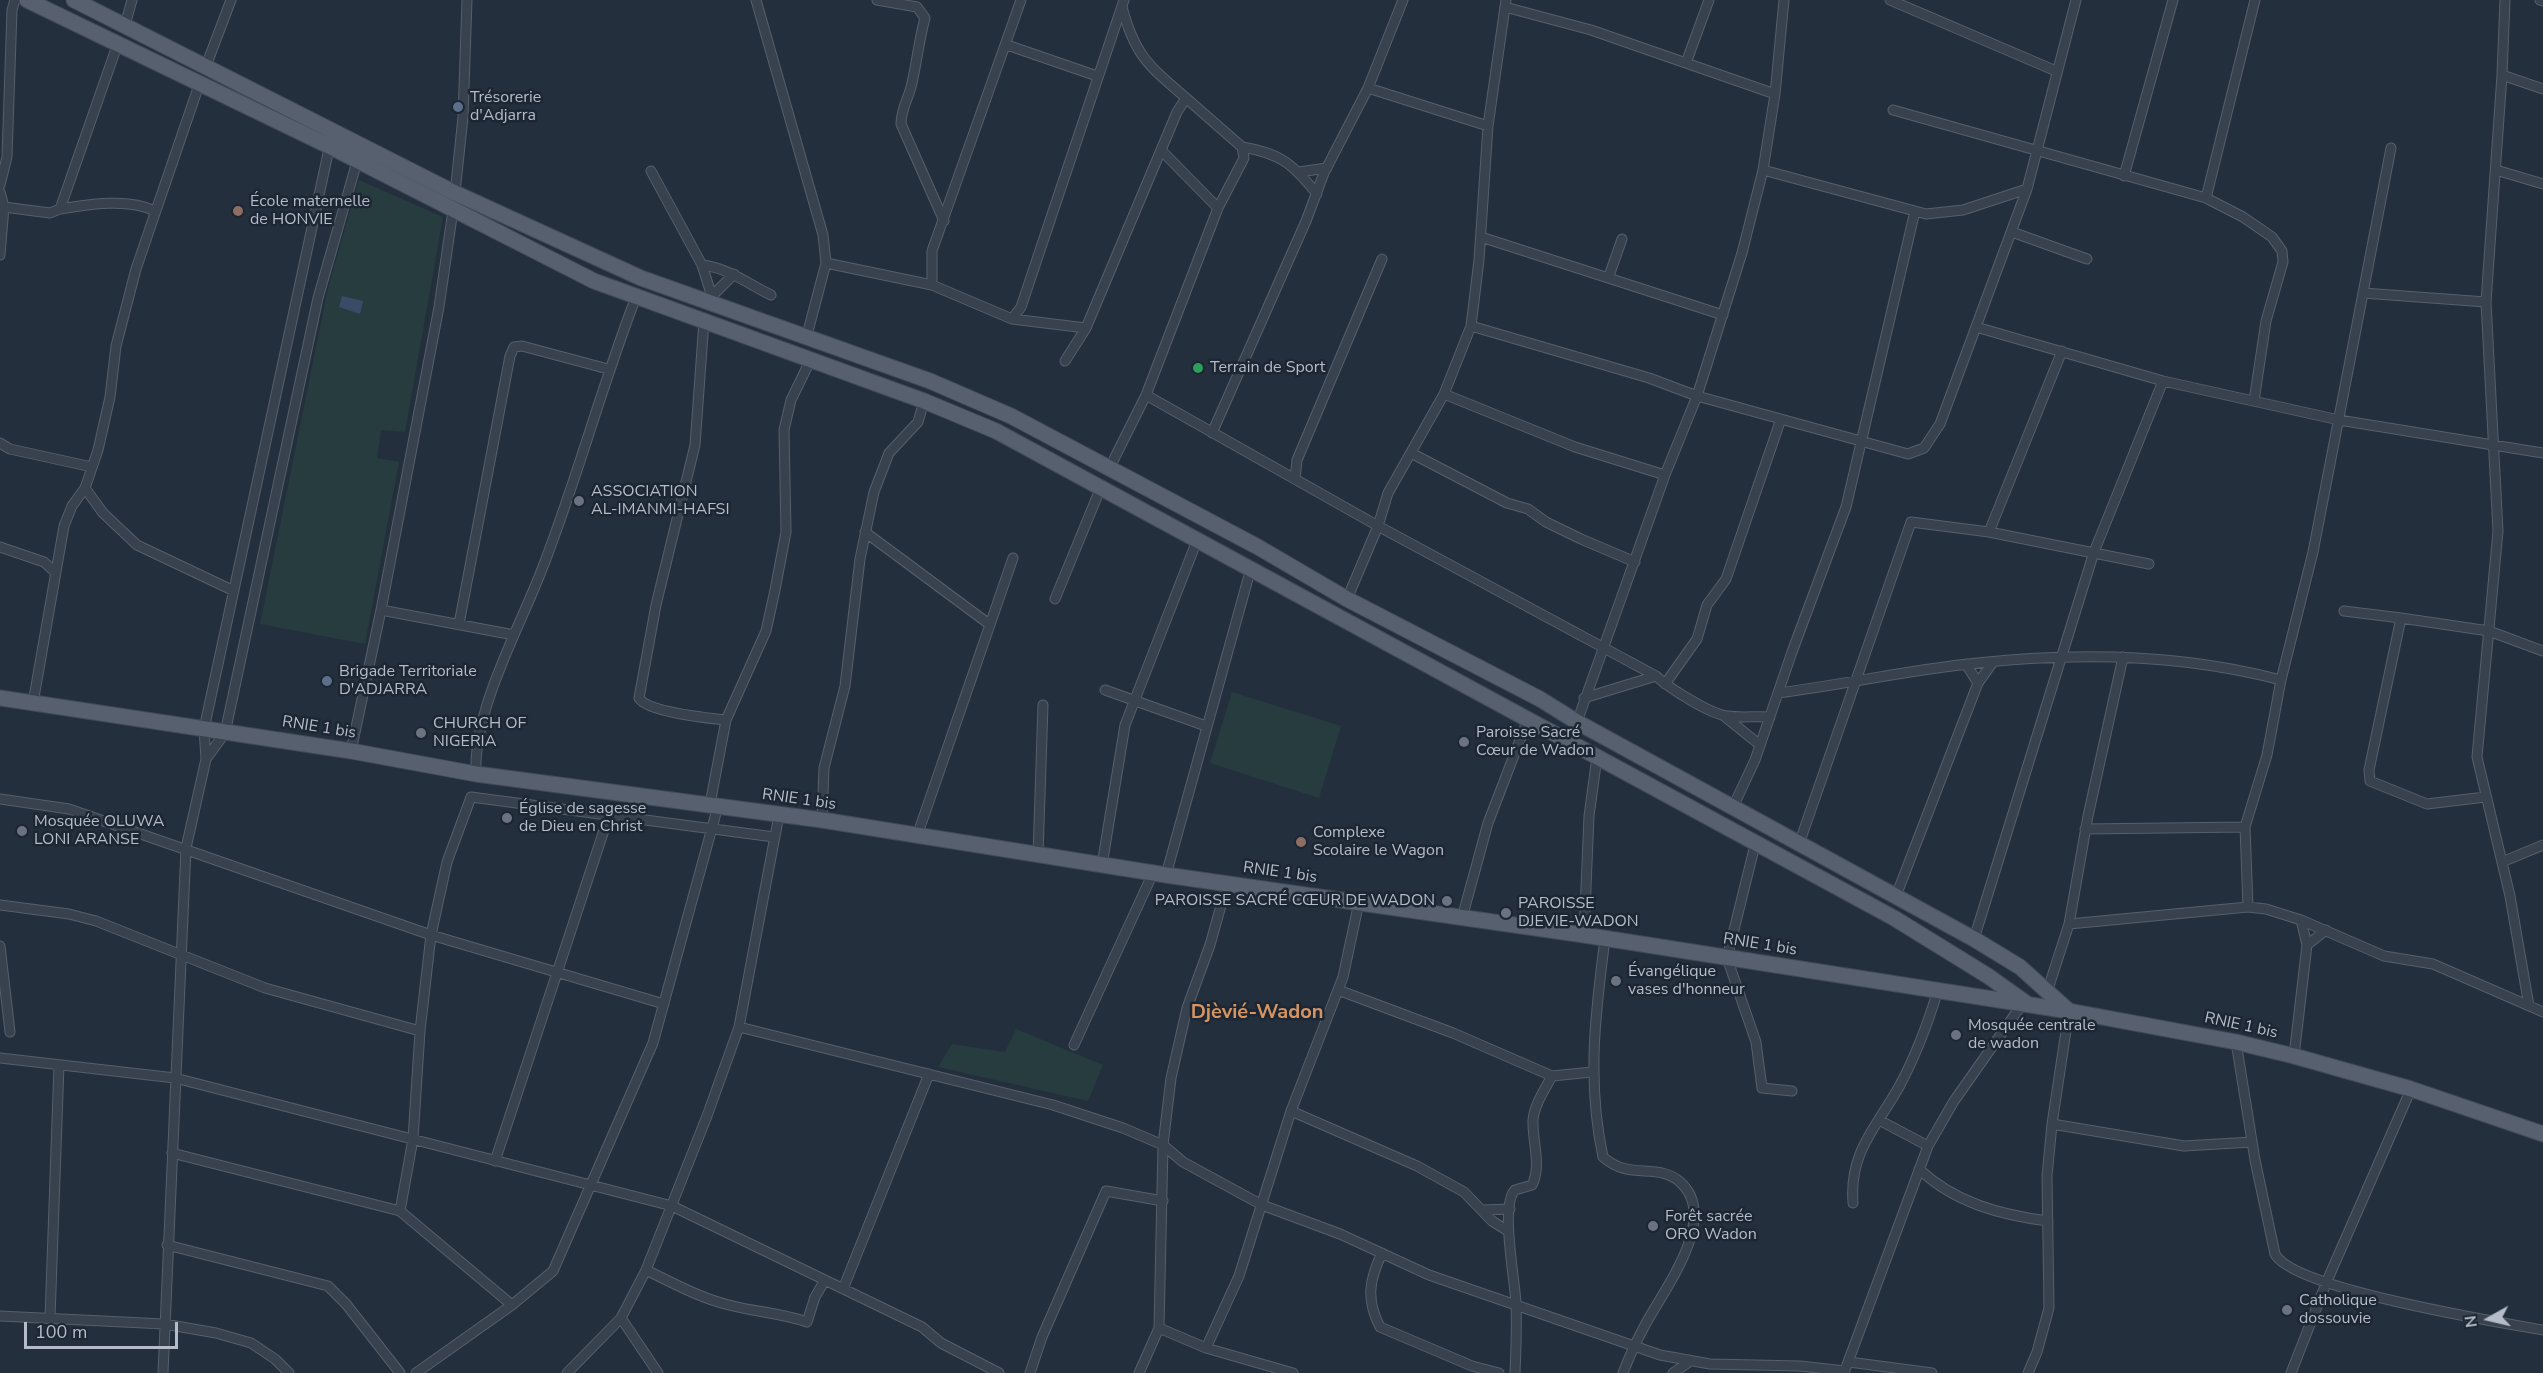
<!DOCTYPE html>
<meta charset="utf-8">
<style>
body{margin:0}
#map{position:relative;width:2543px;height:1373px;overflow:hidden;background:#242f3e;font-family:"Nunito Sans",sans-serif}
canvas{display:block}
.north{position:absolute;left:2459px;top:1289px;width:60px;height:60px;-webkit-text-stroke:4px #1d2633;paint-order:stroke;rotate:262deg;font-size:16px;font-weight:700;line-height:24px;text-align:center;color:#b4bcc9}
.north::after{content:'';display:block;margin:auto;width:21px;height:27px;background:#b4bcc9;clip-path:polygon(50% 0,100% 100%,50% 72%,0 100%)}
.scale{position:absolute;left:24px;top:1322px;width:154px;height:27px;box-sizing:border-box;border:3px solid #b4bcc9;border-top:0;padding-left:8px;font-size:18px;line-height:21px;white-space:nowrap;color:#b4bcc9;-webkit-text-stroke:4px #1d2633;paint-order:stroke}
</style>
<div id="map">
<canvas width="2543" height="1373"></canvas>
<div class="north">N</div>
<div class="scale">100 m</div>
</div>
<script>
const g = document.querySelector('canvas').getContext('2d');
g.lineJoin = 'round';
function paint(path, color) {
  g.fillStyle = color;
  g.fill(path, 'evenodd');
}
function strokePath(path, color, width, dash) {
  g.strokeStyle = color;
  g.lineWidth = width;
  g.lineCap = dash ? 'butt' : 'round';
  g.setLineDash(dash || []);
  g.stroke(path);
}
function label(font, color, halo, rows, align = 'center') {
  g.font = font + ' "Nunito Sans",sans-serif';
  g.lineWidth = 5;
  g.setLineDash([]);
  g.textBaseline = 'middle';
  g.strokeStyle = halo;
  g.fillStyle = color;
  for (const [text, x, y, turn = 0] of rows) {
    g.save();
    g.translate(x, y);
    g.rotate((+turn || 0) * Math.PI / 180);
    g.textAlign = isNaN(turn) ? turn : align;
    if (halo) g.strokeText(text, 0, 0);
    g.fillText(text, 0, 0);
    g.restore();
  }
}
paint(new Path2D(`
 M 359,180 L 443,217 L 405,432 L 381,430 L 377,458 L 399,462 L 365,644 L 260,624 L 328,288 Z
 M 1232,692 L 1341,726 L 1319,798 L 1210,763 Z
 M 1016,1029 L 1103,1065 L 1088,1101 L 938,1067 L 952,1044 L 1005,1052 Z`), '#263c3f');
paint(new Path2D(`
 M 342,296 L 363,301 L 360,314 L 339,307 Z`), '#394c67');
const street = new Path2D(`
 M 756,0 L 823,235 L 826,263 L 807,335
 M 877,0 L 917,7 L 925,18 C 919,40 917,61 912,83 C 909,98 901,108 901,124 L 944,221
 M 1890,0 L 2056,71
 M 2505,0 L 2502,75 L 2486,302 L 2498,531 L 2477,757 L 2510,896 L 2529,1006
 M 2540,0 L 2543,1
 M 1505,7 L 1591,30 L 1775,94
 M 125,25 L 132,0
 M 1007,45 L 1097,76
 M 1686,63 L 1709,0
 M 206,66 L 231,0
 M 2502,75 L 2543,89
 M 1368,88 L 1403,0
 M 1893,110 L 2206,198 L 2243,217 L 2272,237 L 2282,251 L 2283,262 L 2266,321 L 2254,401
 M 1242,147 C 1280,153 1293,164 1317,194
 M 1161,150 L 1218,208
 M 1763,170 L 1926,214 L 1963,210 L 2027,189
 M 2496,170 L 2543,184
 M 651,171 L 702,265 L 714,303
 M 1299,172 L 1327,168
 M 2124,176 L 2173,0
 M 0,185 L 7,157 L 12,10 L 15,0
 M 0,192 L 4,207 L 0,255
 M 455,193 L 463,117 L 467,0
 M 2206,198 L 2255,0
 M 4,207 L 50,213 L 60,209 L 118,43
 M 60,209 C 89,204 129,198 155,211
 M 2012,232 L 2087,259
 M 1481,237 L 1723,315
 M 826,263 L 932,285 L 1012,319 L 1086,328
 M 702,265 C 729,268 748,284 771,295
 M 1609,276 L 1622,239
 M 932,285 L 932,251 L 1021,0
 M 2363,293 L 2486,302
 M 713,295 L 734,274
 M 1012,319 L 1021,307 L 1124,0
 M 704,321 L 695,445 L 656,605 L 639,698 C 647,712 708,718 726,720
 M 1471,326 L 1649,378 L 1697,396 L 1908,454 L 1924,448 L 1940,424 L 2027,189 L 2076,0
 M 1976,327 L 2163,381 L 2339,420 L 2543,453
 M 1065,361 L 1086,328 L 1177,112 L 1186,98 C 1149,66 1135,56 1122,7
 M 1444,394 L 1575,447 L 1665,475
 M 1146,395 L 1218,208 L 1244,158 L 1242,147 L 1186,98
 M 1212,433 L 1306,221 L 1324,173 L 1368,88 L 1488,126
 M 0,443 L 10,449 L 92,467
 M 1411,453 L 1507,503 L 1528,509 L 1546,522 L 1581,539 L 1635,562
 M 1110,467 L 1146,395 L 1378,526 L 1656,676 C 1669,688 1710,714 1727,716 C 1741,718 1756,716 1770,717
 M 1295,479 L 1297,460 L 1382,259
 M 85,488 L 103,513 L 137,545 L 234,591
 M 865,532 L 989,624
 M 1989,532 L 2062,351
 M 0,547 L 44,562 L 55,572
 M 1055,599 L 1101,487
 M 1347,599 L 1378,526 L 1388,493 L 1444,394 L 1471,326 L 1479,260 L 1488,126 L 1506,0
 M 381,610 L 514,635
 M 2344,611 L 2401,618 L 2369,770 L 2370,781 L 2427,804 L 2485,797
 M 2401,618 L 2489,631 L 2543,651
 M 459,624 L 510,356 L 514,347 L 522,346 L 608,369
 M 1966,664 L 1978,683
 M 1665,684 L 1697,639 L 1707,605 L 1726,579 L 1781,419
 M 1105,690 L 1206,726
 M 1778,693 C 1841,685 1904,671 1968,664 C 2072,652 2179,653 2281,680
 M 1584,698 L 1656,676
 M 33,703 L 64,526 L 72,506 L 85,488 L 98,450 L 110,397 L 116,346 L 136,269 L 199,85
 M 1724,716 L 1760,745
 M 1577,722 L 1665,475 L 1697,396 L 1742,253 L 1763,170 L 1775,94 L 1784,0
 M 351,751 L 381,610 L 439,307 L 453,210
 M 206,759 L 225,733 L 318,298 L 358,158
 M 476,774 C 473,708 521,626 544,564 C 578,476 602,385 636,297
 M 0,799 L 69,809 L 431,935 L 664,1004
 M 710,804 L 726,720 L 766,631 L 775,590 L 786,532 L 784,430 L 791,400 L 811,359
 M 1733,807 L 1755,760 L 1792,652 L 1846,507 L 1915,211
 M 822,820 L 824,768 L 845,686 L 860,559 L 874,492 L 889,453 L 918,422 L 924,401
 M 2085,829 L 2245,827
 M 917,836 L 1013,558
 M 1756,841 L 1727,958 L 1756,1042 L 1762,1088 L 1792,1091
 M 1799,844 L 1911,522 L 1989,532 L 2149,564
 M 1038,855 L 1043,705
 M 2502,862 L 2543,845
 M 1102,865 L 1125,725 L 1198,538
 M 1166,875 L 1251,568
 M 1896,896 L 1978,683 L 1993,662
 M 0,905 L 69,914 L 96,921 L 265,988 L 420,1031
 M 2248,907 L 2245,827 L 2267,755 L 2281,680 L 2313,552 L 2391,148
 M 1462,918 L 1488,823 L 1528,719
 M 2069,924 L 2248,907 L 2266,909 L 2301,920 L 2384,956 L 2433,964 L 2543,1012
 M 1584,935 L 1589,816 L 1597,757
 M 1605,939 C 1595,1015 1587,1082 1603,1157 C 1630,1181 1657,1162 1680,1182 C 1721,1218 1662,1292 1644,1327 C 1636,1342 1629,1357 1623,1373
 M 1974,939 L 2094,552 L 2163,381
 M 2307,945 L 2326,930
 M 0,946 L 10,1032
 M 2048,989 L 2069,924 L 2088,816 L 2123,657
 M 1338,990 L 1453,1033 L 1552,1076 L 1592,1072
 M 739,1027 L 1053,1105 L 1123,1128 L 1163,1145 L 1183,1162 L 1262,1205 L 1340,1234 L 1429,1275 L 1660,1355 L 1710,1364 L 1800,1366 L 1845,1371
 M 2236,1042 L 2255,1160 L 2275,1254 C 2293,1289 2498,1322 2543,1330
 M 1074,1045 L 1153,873
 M 2294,1056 L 2307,945 L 2301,920
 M 0,1058 L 175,1078 L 672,1206 L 922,1327 L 941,1343 L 999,1373
 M 1291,1111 L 1417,1166 L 1464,1192 L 1492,1221 L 1508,1231
 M 1879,1120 L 1928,1146
 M 2052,1124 L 2184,1146 L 2252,1142
 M 172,1153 L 400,1211 L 512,1305
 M 495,1161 L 609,815
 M 1919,1169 C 1955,1203 2001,1215 2048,1221
 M 1853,1203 C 1849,1151 1877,1127 1900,1085 C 1916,1055 1928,1023 1938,990
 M 1483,1210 L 1510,1209
 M 400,1211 L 413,1139 L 420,1031 L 431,935 L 447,862 L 471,797 L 774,837
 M 167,1245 L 328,1286 L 346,1304 L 400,1373
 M 1382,1253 C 1369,1280 1366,1300 1380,1327 L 1472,1366 L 1499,1373
 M 646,1270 C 673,1283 700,1298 729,1305 C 755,1312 781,1313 807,1322 L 815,1297 L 825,1280
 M 843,1289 L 929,1074
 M 0,1316 L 164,1324 L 216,1333 L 251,1343 L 275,1359 L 289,1373
 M 50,1318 L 59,1065
 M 621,1318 L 658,1373
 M 1159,1328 L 1206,1348 L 1293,1373
 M 1206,1348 L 1239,1276 L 1291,1111 L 1343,977 L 1359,902
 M 1849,1362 L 1932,1373
 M 163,1373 L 186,848 L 206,759 L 204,729 L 330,144
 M 416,1373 L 512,1305 L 553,1271 L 653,1043 L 718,806
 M 567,1373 L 621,1318 L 646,1270 L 707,1116 L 739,1027 L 779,815
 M 1030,1373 L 1042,1337 L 1106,1191 L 1163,1201
 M 1139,1373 L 1159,1328 L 1163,1145 L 1171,1078 L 1187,1008 L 1210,945 L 1227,884
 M 1515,1373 C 1516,1350 1517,1326 1516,1303 C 1515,1280 1500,1205 1515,1190 L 1532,1185 C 1542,1166 1532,1140 1533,1120 C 1534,1105 1545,1089 1552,1076
 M 1673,1373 L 1689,1362
 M 1844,1373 L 1928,1146 L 1954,1101 L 2023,1003
 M 2028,1373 L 2037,1352 L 2049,1308 L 2047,1176 L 2052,1124 L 2069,1011
 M 2291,1373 L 2327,1281 L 2411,1089`);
const primary = new Path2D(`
 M 27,0 L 329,146 L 594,281 L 924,401 L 996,431 L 1894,918 L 1988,976 L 2026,1003
 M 74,0 L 455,193 L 641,278 L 930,381 L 1011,416 L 1258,547 L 1347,599 L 1540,699 L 1577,722 L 1974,939 L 2020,967 L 2069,1011
 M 0,698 L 351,751 L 476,774 L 822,820 L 1166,875 L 1584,935 L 2069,1011 L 2236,1042 L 2294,1056 L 2411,1089 L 2543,1134`);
strokePath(street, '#565f6c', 11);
strokePath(primary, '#414a57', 17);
strokePath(street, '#38414e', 9);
strokePath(primary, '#56606e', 15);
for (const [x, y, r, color] of [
 [458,107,6,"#5c6f8a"],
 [238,211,6,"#8d6e63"],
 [1198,368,6,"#2e9e5b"],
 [579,501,6,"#6b7280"],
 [327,681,6,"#5c6f8a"],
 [421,733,6,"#6b7280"],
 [1464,742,6,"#6b7280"],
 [507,818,6,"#6b7280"],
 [22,831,6,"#6b7280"],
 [1301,842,6,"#8d6e63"],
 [1447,901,6,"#6b7280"],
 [1506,913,6,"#6b7280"],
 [1616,981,6,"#6b7280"],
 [1956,1035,6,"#6b7280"],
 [1653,1226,6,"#6b7280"],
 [2287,1310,6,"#6b7280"]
]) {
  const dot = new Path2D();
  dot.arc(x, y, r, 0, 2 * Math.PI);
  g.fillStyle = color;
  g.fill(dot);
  strokePath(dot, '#1d2633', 2);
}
label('16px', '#b4bcc9', '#1d2633', [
 ["Trésorerie",470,98],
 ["d'Adjarra",470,116],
 ["École maternelle",250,202],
 ["de HONVIE",250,220],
 ["Terrain de Sport",1210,368],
 ["ASSOCIATION",591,492],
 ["AL-IMANMI-HAFSI",591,510],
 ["Brigade Territoriale",339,672],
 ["D'ADJARRA",339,690],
 ["CHURCH OF",433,724],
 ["NIGERIA",433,742],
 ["Paroisse Sacré",1476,733],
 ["Cœur de Wadon",1476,751],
 ["Église de sagesse",519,809],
 ["de Dieu en Christ",519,827],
 ["Mosquée OLUWA",34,822],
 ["LONI ARANSE",34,840],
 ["Complexe",1313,833],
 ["Scolaire le Wagon",1313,851],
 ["PAROISSE SACRÉ CŒUR DE WADON",1435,901,"right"],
 ["PAROISSE",1518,904],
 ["DJEVIE-WADON",1518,922],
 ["Évangélique",1628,972],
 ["vases d'honneur",1628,990],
 ["Mosquée centrale",1968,1026],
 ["de wadon",1968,1044],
 ["Forêt sacrée",1665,1217],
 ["ORO Wadon",1665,1235],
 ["Catholique",2299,1301],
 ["dossouvie",2299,1319]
], 'left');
label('16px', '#b4bcc9', '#1d2633', [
 ["RNIE 1 bis",319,728,9],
 ["RNIE 1 bis",799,800,8],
 ["RNIE 1 bis",1280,873,8],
 ["RNIE 1 bis",1760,945,9],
 ["RNIE 1 bis",2241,1026,12]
]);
label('bold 20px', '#d59563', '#1d2633', [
 ["Djèvié-Wadon",1257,1013]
]);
</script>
